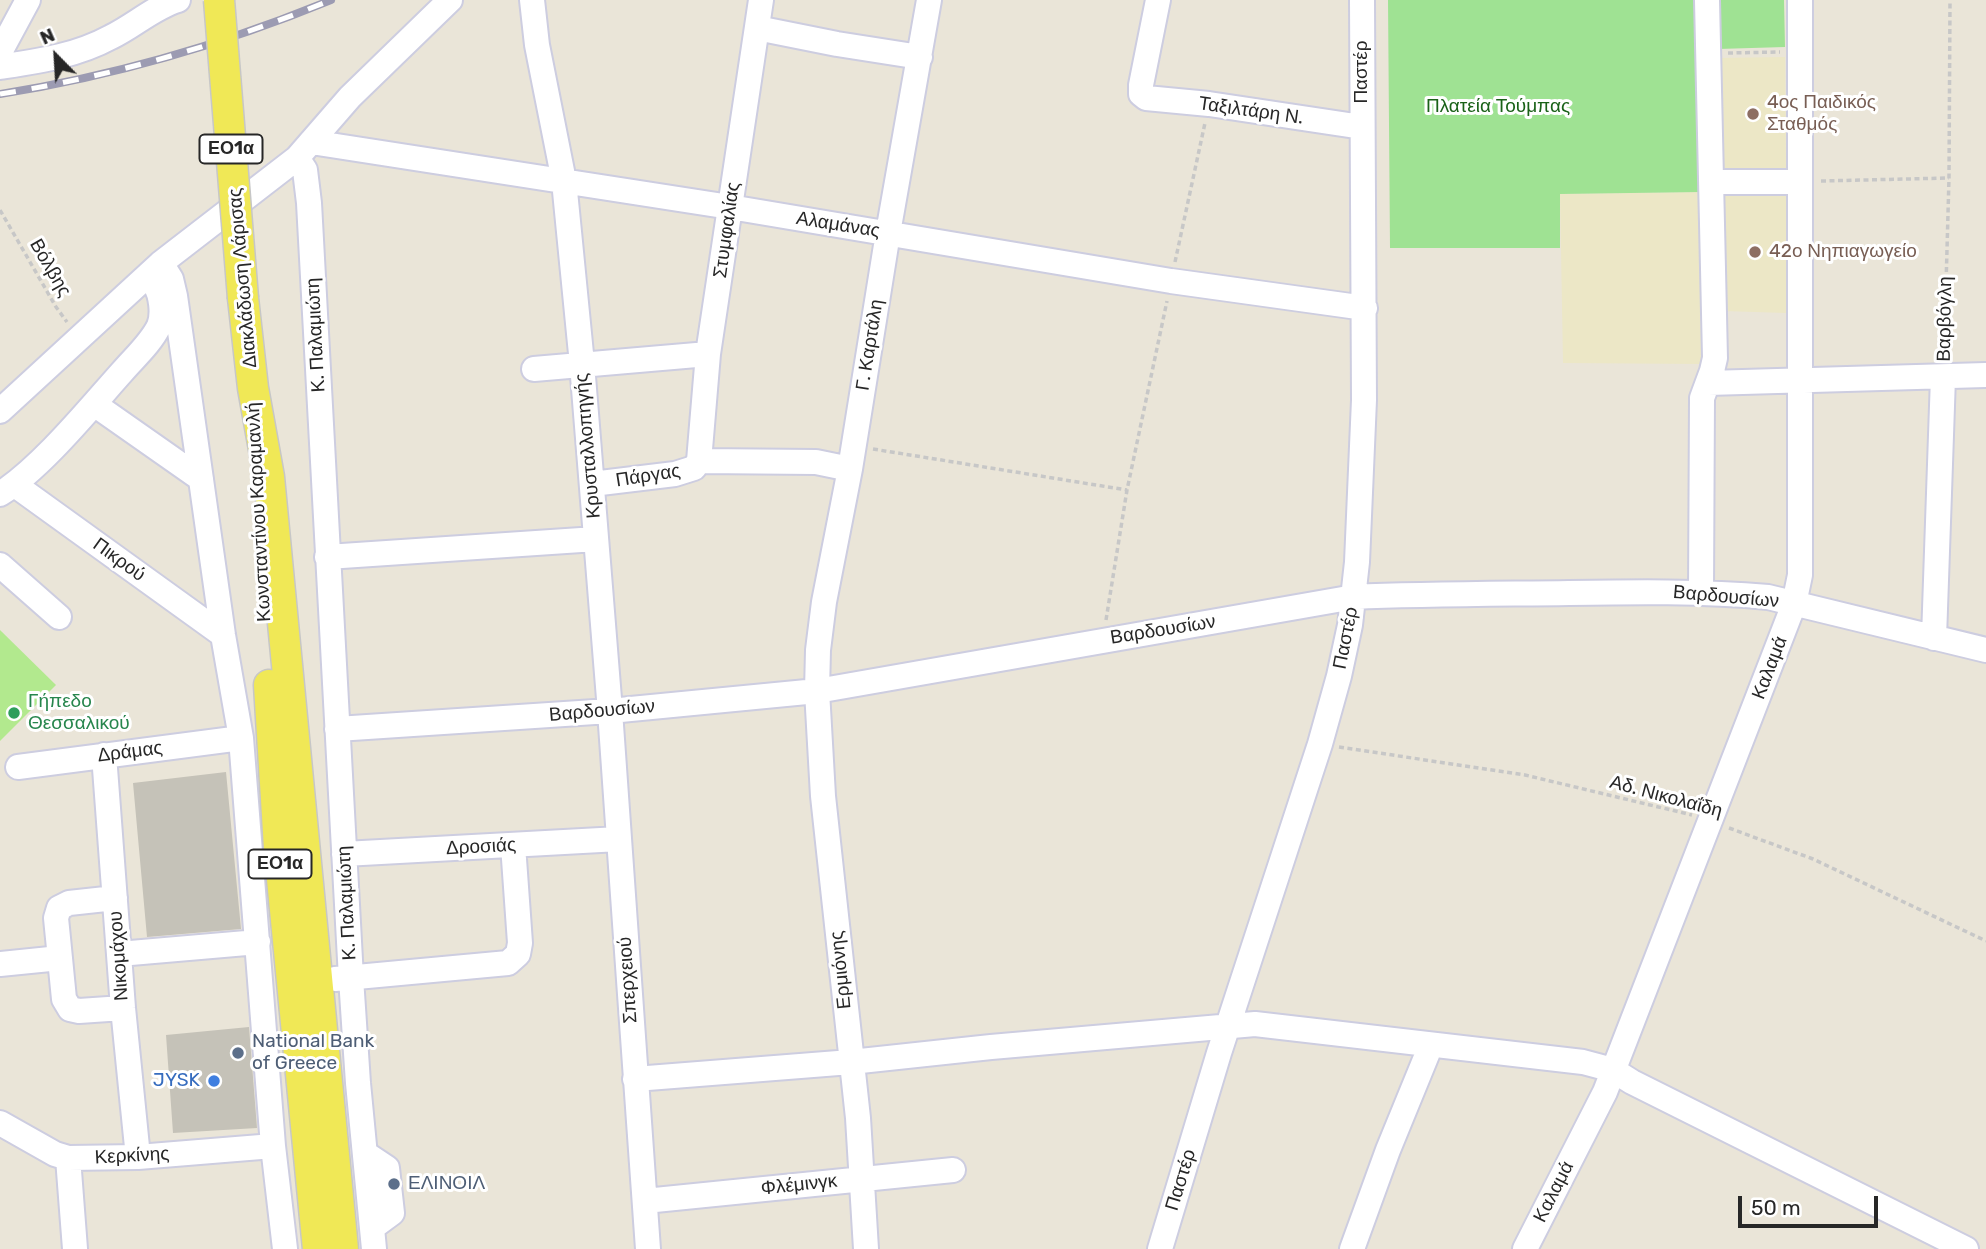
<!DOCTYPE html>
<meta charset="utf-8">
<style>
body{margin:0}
#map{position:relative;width:1986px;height:1249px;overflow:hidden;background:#eae5d8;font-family:Rubik,sans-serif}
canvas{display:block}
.north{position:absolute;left:21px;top:21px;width:70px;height:70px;-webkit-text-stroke:5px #fff;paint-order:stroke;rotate:336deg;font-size:19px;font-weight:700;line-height:28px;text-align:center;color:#272727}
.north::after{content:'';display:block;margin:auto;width:24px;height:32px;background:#272727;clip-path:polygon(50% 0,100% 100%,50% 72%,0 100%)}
.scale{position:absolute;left:1738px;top:1196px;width:140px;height:32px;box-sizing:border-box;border:4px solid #272727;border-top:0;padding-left:9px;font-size:21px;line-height:24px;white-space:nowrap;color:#272727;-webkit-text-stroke:5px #fff;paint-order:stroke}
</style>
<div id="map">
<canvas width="1986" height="1249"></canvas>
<div class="north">N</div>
<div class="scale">50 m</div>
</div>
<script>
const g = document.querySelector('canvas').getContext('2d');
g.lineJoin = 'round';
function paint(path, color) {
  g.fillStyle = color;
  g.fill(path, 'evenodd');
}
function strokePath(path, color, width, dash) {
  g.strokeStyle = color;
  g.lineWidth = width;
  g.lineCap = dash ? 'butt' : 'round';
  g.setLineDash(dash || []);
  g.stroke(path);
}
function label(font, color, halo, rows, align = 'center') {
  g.font = font + ' Rubik,sans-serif';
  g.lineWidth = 6;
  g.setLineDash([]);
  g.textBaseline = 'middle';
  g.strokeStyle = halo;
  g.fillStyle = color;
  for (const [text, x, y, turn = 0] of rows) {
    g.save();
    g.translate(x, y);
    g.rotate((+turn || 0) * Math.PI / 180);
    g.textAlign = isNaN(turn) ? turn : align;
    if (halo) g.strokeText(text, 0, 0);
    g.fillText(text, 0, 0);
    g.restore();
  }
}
paint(new Path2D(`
 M 1785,57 L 1786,170 L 1723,171 L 1719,58 Z
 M 1702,192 L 1702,364 L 1563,363 L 1560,194 Z
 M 1724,193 L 1786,193 L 1786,313 L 1723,311 Z`), '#ece7c6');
paint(new Path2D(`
 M 1388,0 L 1696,0 L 1702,192 L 1560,194 L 1560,248 L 1390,248 Z
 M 1716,0 L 1784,0 L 1785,47 L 1718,49 Z`), '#9fe293');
paint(new Path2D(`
 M 0,630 L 56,685 L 0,741 Z`), '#b2e98e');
paint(new Path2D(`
 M 226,772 L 241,929 L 147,937 L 133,783 Z
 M 249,1027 L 257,1128 L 173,1133 L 166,1035 Z`), '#c5c2b8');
const minor = new Path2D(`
 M 532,0 L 537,45 L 564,181 L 582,364 L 610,711 L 648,1249
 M 1158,0 L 1141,85 L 1141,94 L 1146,98 L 1209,104 L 1362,127
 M 757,28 L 837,44 L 920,57
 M 0,52 L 28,0
 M 0,67 C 39,61 76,56 111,37 C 134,26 154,7 178,0
 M 311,142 L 730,207 L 1171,281 L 1365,308
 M 297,158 L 305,170 L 309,203 L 351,978 L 358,1083 L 374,1249
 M 1712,182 L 1800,182
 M 161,263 L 171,279 L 175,296 L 223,635 L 241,738 L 273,1146 L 285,1249
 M 534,369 L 708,354
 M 1708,383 L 1986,375
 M 94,404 L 201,479
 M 0,411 L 161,263 L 297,158 L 350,97 L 450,0
 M 699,461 L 708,354 L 761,0
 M 699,461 L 816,462 L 850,469
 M 592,484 L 675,474 L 694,468 L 699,461
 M 15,485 L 223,635
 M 0,494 C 42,467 88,410 122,372 C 134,358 151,343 159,326 C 164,314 161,294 155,285
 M 327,557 L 596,539
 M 0,565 L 59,617
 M 1701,592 L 1702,398 L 1712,371 L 1715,358 L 1707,0
 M 1934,638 L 1943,377
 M 337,729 L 610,711 L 817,691 L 1354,597 C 1425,594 1497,594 1569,593 C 1635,592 1701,591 1768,597 L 1986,650
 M 104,755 L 123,1008 L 138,1157
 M 18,767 L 241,738
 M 344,854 L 619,839
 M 115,898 L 69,903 L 59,908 L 56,918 L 64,999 L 70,1009 L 79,1011 L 123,1008
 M 119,954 L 258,942
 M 0,964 L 60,958
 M 335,979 L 508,963 L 518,954 L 520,943 L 513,845
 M 635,1079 L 851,1062 L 991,1047 L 1255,1024 L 1583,1062 L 1613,1070 L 1632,1082 L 1966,1249
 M 0,1123 L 55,1154 L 68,1158 L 138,1157 L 273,1146
 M 366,1154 L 387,1168 L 392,1213 L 373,1227
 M 68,1158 L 75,1249
 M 645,1201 L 953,1170
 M 866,1249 L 858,1118 L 823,796 L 817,691 L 818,650 L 824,602 L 850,469 L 888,233 L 929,0
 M 1160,1249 L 1219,1053 L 1320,744 L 1339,676 L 1350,625 L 1357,562 L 1364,400 L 1362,0
 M 1352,1249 L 1388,1150 L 1431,1045
 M 1525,1249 L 1605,1092 L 1794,604 L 1800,575 L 1800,0`);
const major = new Path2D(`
 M 243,298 L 253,388 L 269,477 L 343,1249
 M 269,685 L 279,848 L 318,1249`);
strokePath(minor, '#cdcde0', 28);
strokePath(major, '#c7c7c7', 33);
strokePath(new Path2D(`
 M 1728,53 L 1780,52
 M 1821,181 L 1949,178
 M 0,210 L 56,307 L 67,322
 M 1175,262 L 1205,123
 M 1944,357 L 1949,178 L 1950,0
 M 873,449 L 1127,490
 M 1106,620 L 1127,490 L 1167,301
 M 1339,747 L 1525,775 L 1692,815
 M 1729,828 L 1813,859 L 1986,941`), '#c7c7c7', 3.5, [5, 3.5]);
strokePath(minor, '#fff', 24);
strokePath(major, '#f0e856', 30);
const rail = new Path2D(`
 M 0,94 C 114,76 224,44 331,0`);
strokePath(rail, '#9c9bb2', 8);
strokePath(rail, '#fff', 5, [16]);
const majorBridge = new Path2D(`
 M 219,0 L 243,298`);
strokePath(majorBridge, '#c7c7c7', 33, []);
strokePath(majorBridge, '#f0e856', 30);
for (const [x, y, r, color] of [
 [1753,114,7,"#8d6e63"],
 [1755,252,7,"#8d6e63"],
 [14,713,7,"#2e9e5b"],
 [238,1053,7,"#5c6f8a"],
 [214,1081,7,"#3f7fe0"],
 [394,1184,7,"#5c6f8a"]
]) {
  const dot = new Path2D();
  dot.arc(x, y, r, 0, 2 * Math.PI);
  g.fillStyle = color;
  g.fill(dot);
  strokePath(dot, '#fff', 2.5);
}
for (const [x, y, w] of [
 [231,149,63],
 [280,864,63]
]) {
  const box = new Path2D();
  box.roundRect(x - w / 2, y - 14.5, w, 29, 5);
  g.fillStyle = '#fff';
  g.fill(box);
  strokePath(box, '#272727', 2);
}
label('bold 18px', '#272727', null, [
 ["ΕΟ1α",231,149],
 ["ΕΟ1α",280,864]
]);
label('19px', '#272727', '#fff', [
 ["Παστέρ",1362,72,-90],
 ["Ταξιλτάρη Ν.",1251,111,8],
 ["Αλαμάνας",838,225,9],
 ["Στυμφαλίας",727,230,-82],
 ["Βόλβης",50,268,60],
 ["Διακλάδωση Λάρισας",243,278,-95],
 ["Βαρβόγλη",1945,319,-89],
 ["Κ. Παλαμιώτη",316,335,-93],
 ["Γ. Καρτάλη",870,345,-81],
 ["Κρυσταλλοπηγής",588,446,-95],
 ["Πάργας",648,476,-9],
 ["Κωνσταντίνου Καραμανλή",259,512,-93],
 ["Πικρού",119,560,36],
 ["Βαρδουσίων",1726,597,5],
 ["Βαρδουσίων",1163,630,-9],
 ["Παστέρ",1346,638,-79],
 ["Καλαμά",1770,668,-69],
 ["Βαρδουσίων",602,711,-5],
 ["Δράμας",130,752,-7],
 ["Αδ. Νικολαΐδη",1666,797,15],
 ["Δροσιάς",481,847,-3],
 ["Κ. Παλαμιώτη",347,903,-93],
 ["Νικομάχου",119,956,-94],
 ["Ερμιόνης",841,970,-96],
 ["Σπερχειού",628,980,-94],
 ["Κερκίνης",132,1156,-3],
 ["Παστέρ",1181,1180,-73],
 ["Φλέμινγκ",799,1185,-6],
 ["Καλαμά",1554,1192,-63]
]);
label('19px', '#785e54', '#fff', [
 ["4ος Παιδικός",1767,103],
 ["Σταθμός",1767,125],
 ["42ο Νηπιαγωγείο",1769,252]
], 'left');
label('19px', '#1a6218', '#fff', [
 ["Πλατεία Τούμπας",1498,107]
]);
label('19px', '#27864d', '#fff', [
 ["Γήπεδο",28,702],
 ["Θεσσαλικού",28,724]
], 'left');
label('19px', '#4e5e75', '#fff', [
 ["National Bank",252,1042],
 ["of Greece",252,1064],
 ["ΕΛΙΝΟΙΛ",408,1184]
], 'left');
label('19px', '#366cbe', '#fff', [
 ["JYSK",200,1081]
], 'right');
</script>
